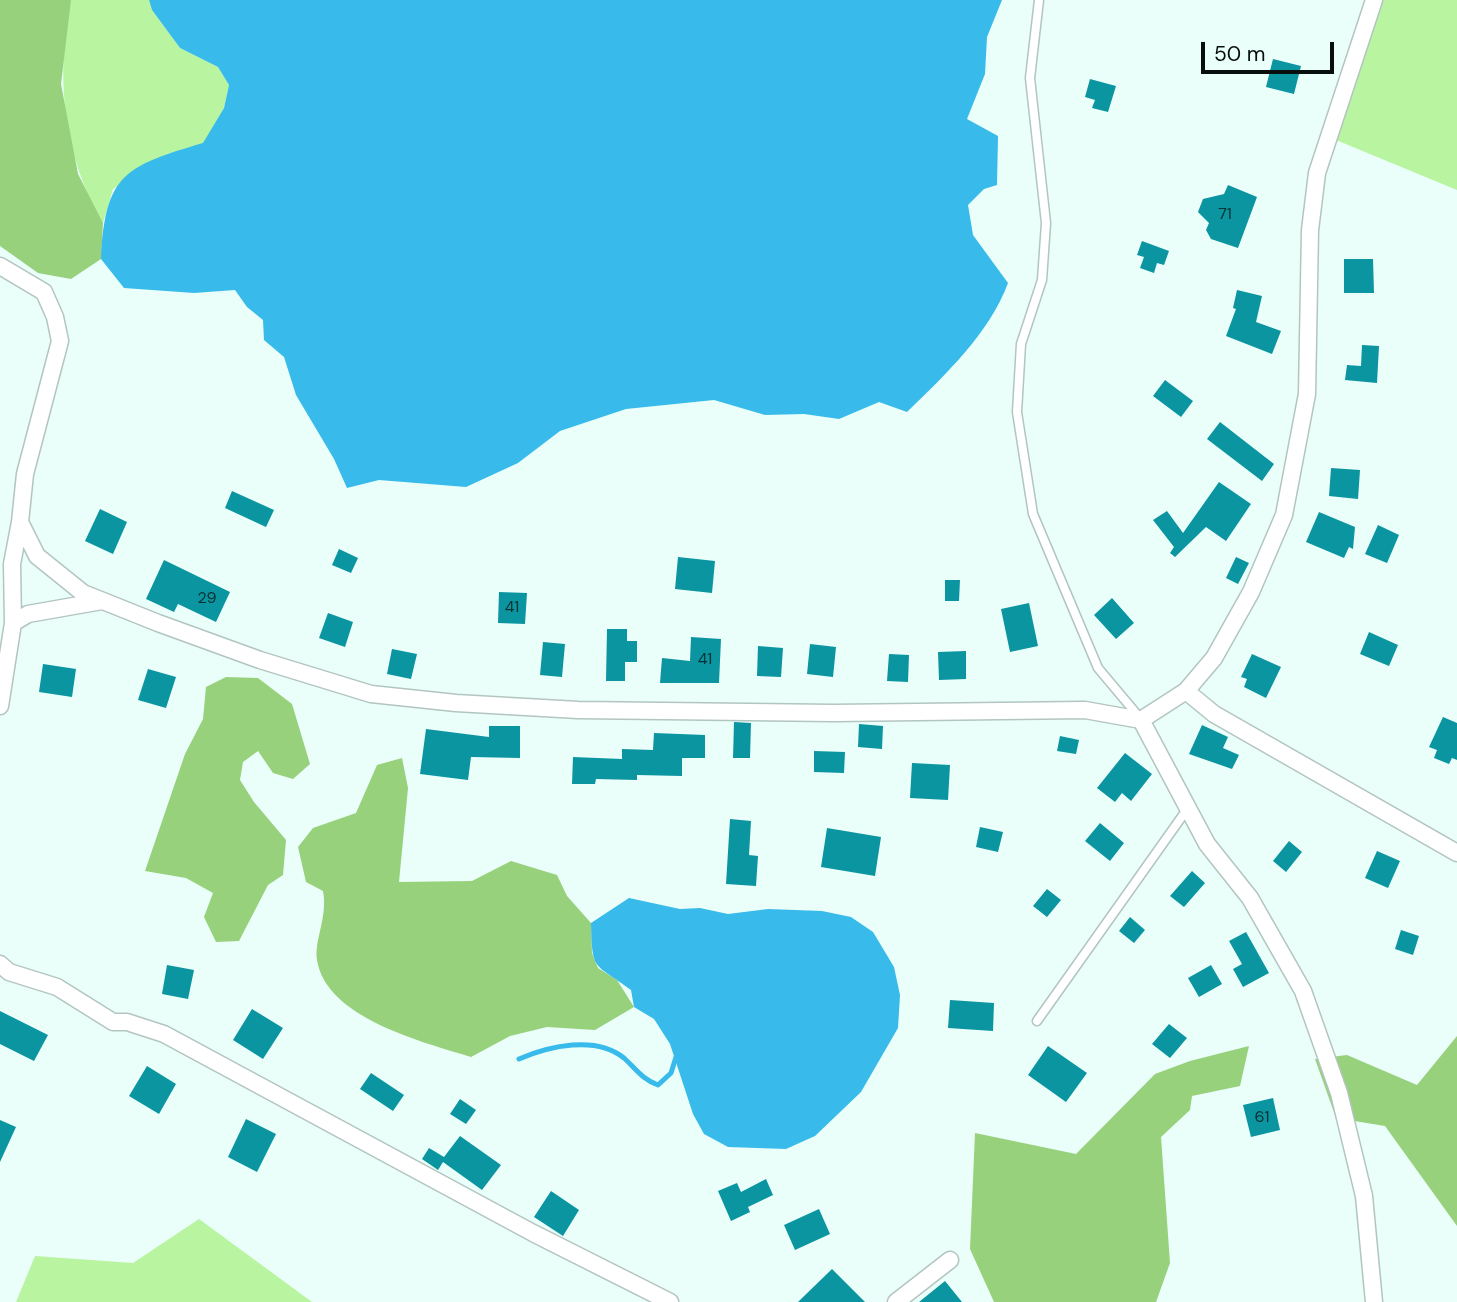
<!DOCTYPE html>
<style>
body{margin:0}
#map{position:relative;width:1457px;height:1302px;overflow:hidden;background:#eafefa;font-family:"DM Sans",sans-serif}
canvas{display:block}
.scale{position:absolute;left:1201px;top:42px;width:133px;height:32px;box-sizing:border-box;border:4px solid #080e0d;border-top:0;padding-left:9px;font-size:21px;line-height:24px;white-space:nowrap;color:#080e0d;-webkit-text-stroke:5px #eafefa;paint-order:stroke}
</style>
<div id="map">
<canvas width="1457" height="1302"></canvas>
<div class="scale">50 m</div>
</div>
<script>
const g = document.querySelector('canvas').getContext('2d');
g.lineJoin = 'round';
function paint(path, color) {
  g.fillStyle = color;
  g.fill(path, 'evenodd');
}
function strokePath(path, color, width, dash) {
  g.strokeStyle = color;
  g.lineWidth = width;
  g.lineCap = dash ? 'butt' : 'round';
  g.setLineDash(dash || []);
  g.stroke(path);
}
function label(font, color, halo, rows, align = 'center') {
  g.font = font + ' "DM Sans",sans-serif';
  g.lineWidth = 5;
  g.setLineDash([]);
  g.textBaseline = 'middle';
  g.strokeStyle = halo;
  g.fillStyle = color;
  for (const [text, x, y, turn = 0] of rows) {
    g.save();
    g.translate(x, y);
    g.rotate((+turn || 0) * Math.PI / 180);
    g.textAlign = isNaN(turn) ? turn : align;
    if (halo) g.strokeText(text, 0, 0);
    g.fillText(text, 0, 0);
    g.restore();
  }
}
paint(new Path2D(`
 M 71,0 L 149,0 L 152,10 L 180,48 L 218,67 L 229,85 L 224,108 L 203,144 L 167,154 L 113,189 L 103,223 C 63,156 55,76 71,0 Z
 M 1382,0 L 1457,0 L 1457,190 L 1336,140 Z
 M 199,1219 L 312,1302 L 16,1302 L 35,1256 L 133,1263 Z`), '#b9f4a0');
paint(new Path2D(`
 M 0,0 L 71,0 L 61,84 L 78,174 L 103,223 L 101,259 L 71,279 L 38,273 L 0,246 Z
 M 226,677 L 258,678 L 292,704 L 310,764 L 293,779 L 273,773 L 258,751 L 243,762 L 240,780 L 254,802 L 286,840 L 283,875 L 268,885 L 239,941 L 216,942 L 204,917 L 213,893 L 186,878 L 145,871 L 185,754 L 203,719 L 206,687 Z
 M 402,758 L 408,788 L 399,882 L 472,881 L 511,861 L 557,875 L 567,896 L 591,923 L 592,953 L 598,968 L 617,980 L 634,1007 L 595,1030 L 547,1027 L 510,1036 L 471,1057 C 423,1042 326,1018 317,960 C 314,940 328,917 323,891 L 306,882 L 298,847 L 313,828 L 356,813 L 377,765 Z
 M 1457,1036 L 1457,1226 L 1385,1126 L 1336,1118 L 1315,1059 L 1347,1055 L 1417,1085 Z
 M 1249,1046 L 1240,1086 L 1192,1096 L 1190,1110 L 1161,1137 L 1170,1263 L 1156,1302 L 994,1302 L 970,1249 L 975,1133 L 1076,1154 L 1155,1074 L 1190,1061 Z`), '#97d17c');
paint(new Path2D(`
 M 149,0 L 1002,0 L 987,37 L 985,74 L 967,119 L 998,136 L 997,185 L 984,189 L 968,205 L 973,235 L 1008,283 C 989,334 945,375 907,412 L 879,402 L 839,419 L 804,414 L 765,415 L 714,400 L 626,409 L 560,431 L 518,463 L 466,487 L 379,480 L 347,488 L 334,459 L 296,395 L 284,357 L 264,340 L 263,320 L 247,307 L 235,290 L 194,293 L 124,288 L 101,259 C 105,174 125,166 203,143 L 224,108 L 229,85 L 218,67 L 180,48 L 152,10 Z
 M 629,898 L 680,909 L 700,908 L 728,914 L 768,909 L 822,911 L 851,917 L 873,932 L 894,967 L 900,995 L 898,1028 L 861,1092 L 815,1136 L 786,1149 L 728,1147 L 704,1134 L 693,1114 L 670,1044 L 654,1019 L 634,1007 L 631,990 C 594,962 592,973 591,923 Z`), '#38bbeb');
strokePath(new Path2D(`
 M 519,1059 C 549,1046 596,1035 624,1058 C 636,1069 642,1079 658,1085 L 671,1073 L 676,1057`), '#38bbeb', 5);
paint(new Path2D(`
 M 1273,59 L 1301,66 L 1294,94 L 1266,87 Z
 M 1090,79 L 1116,86 L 1108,112 L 1092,108 L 1095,100 L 1085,97 Z
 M 1228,185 L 1257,197 L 1238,248 L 1211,239 L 1206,230 L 1209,223 L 1198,212 L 1203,199 L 1224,194 Z
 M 1142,241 L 1169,251 L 1164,265 L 1157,263 L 1154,273 L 1140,268 L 1144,257 L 1137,255 Z
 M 1344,259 L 1373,259 L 1374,293 L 1344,293 Z
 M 1237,290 L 1262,296 L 1256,322 L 1281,331 L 1272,354 L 1226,336 L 1236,309 L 1233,308 Z
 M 1362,345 L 1379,346 L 1377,383 L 1345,380 L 1347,365 L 1361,366 Z
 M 1165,380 L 1193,401 L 1181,417 L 1153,396 Z
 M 1220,422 L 1274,464 L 1262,481 L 1207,439 Z
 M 1331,468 L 1360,470 L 1358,499 L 1329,496 Z
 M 1219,482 L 1251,504 L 1226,541 L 1206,527 L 1175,557 L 1170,553 L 1174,547 L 1153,520 L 1167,511 L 1183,533 Z
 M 232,491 L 274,510 L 266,527 L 225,508 Z
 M 100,509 L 127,522 L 113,554 L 85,541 Z
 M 1319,512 L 1355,527 L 1353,549 L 1349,547 L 1344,558 L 1306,542 Z
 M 1378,525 L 1399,535 L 1387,563 L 1365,554 Z
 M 339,549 L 358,558 L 351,573 L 332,565 Z
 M 678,557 L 715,561 L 712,593 L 675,589 Z
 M 1236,557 L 1249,563 L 1238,584 L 1226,578 Z
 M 164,560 L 230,592 L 216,622 L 178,604 L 174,612 L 146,599 Z
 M 945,580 L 960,580 L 959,601 L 945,601 Z
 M 499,592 L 527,593 L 525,624 L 498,623 Z
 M 1112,598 L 1134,623 L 1116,639 L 1094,615 Z
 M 1029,603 L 1038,646 L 1010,652 L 1001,609 Z
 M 328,613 L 353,622 L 345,647 L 319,638 Z
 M 607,629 L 627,629 L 627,641 L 637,641 L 637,662 L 625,662 L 625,681 L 606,681 Z
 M 1369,632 L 1398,645 L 1389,666 L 1360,654 Z
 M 691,637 L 721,639 L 719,683 L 660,683 L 662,658 L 690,661 Z
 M 543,642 L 565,644 L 562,677 L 540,675 Z
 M 810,644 L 836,647 L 833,677 L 807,674 Z
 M 758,646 L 783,648 L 781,677 L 757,676 Z
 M 392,649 L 417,654 L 411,679 L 387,674 Z
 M 966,651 L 966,679 L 939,680 L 938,652 Z
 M 889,654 L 909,655 L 908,682 L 887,681 Z
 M 1252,654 L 1281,667 L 1266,698 L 1244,687 L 1247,679 L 1241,677 Z
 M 43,664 L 76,669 L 72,697 L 39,692 Z
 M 148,669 L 176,677 L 166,708 L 138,700 Z
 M 1443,717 L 1457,723 L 1457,760 L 1452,758 L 1449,764 L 1434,758 L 1437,750 L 1429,747 Z
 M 734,722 L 751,723 L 750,758 L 733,758 Z
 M 859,724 L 883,726 L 882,749 L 858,747 Z
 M 1202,725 L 1228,737 L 1223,748 L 1239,755 L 1232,769 L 1189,754 Z
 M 489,726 L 520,726 L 520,758 L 471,757 L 468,780 L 420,774 L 426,729 L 489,737 Z
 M 654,733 L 705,735 L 705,758 L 682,758 L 682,776 L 637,775 L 637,780 L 596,779 L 595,784 L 572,784 L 573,757 L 622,759 L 622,749 L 653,750 Z
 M 1060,736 L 1079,740 L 1076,754 L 1057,751 Z
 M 814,751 L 845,752 L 844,773 L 814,772 Z
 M 1125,753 L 1152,774 L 1131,801 L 1122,793 L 1115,802 L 1097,788 Z
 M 912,763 L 950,765 L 948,800 L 910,798 Z
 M 730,819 L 751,821 L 749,855 L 758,856 L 756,886 L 726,884 Z
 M 1100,823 L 1124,843 L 1110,861 L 1085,841 Z
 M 980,827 L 1003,832 L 998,852 L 976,847 Z
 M 827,828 L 881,837 L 875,876 L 821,867 Z
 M 1289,841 L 1302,852 L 1286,872 L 1273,861 Z
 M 1377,851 L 1400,861 L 1388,888 L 1365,878 Z
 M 1192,871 L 1205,883 L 1184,907 L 1170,896 Z
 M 1047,889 L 1061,900 L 1047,917 L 1033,906 Z
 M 1130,917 L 1145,930 L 1134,943 L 1119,931 Z
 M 1401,930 L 1419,936 L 1413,955 L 1395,949 Z
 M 1246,932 L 1269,973 L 1243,987 L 1233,969 L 1242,964 L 1229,941 Z
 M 167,965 L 194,970 L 188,999 L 162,994 Z
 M 1211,965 L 1222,984 L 1199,997 L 1188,978 Z
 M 950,1000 L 994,1003 L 993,1031 L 948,1028 Z
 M 252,1009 L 283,1028 L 263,1059 L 233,1040 Z
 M 0,1011 L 48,1035 L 34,1061 L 0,1044 Z
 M 1169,1024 L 1187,1038 L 1170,1058 L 1152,1044 Z
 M 1048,1046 L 1087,1073 L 1066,1102 L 1028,1075 Z
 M 147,1066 L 176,1084 L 159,1114 L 129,1096 Z
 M 371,1073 L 404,1095 L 393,1111 L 360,1089 Z
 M 1273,1098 L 1280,1130 L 1251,1137 L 1243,1105 Z
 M 460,1099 L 476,1110 L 466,1124 L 450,1114 Z
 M 246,1119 L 276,1134 L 257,1172 L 228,1157 Z
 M 0,1120 L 16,1127 L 0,1162 Z
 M 460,1136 L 501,1165 L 482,1190 L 443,1162 L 438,1170 L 422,1159 L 429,1148 L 444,1157 Z
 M 766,1179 L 773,1195 L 748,1207 L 750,1212 L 731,1221 L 718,1191 L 737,1183 L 741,1192 Z
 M 551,1191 L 579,1210 L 563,1236 L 534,1217 Z
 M 819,1209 L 830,1234 L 795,1250 L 784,1225 Z
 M 832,1269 L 865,1302 L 798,1302 Z
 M 945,1281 L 962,1302 L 919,1302 Z`), '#0b95a0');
const lane = new Path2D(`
 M 1039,0 L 1030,78 L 1046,223 L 1042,280 L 1021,344 L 1017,412 L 1033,514 L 1098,668 L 1140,718
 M 1037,1021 L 1188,808`);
const street = new Path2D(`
 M 0,266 L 44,292 L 55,317 L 60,341 L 25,474 L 20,522 L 37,556 L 83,593 L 158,623 L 260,660 L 371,694 L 456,703 L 578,710 L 834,713 L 1085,710 L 1141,720 L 1186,691 L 1214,658 L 1251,592 L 1284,515 L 1307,394 L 1310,230 L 1317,173 L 1374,0
 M 13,623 L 12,564 L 20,522
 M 1186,691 L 1214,714 L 1457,853
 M 0,706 L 13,623 L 28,614 L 102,601
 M 1141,720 L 1207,844 L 1250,898 L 1303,991 L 1339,1093 L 1364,1196 L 1374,1302
 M 0,964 L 9,972 L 57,987 L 113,1022 L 127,1022 L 164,1034 L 533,1233 L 670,1302
 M 896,1302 L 950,1260`);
strokePath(lane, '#b2c5c1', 11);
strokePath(street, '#b2c5c1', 19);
strokePath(lane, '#fff', 8);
strokePath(street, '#fff', 16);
label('16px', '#093032', null, [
 ["71",1225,215],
 ["29",207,599],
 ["41",512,608],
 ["41",705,660],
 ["61",1262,1118]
]);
</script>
